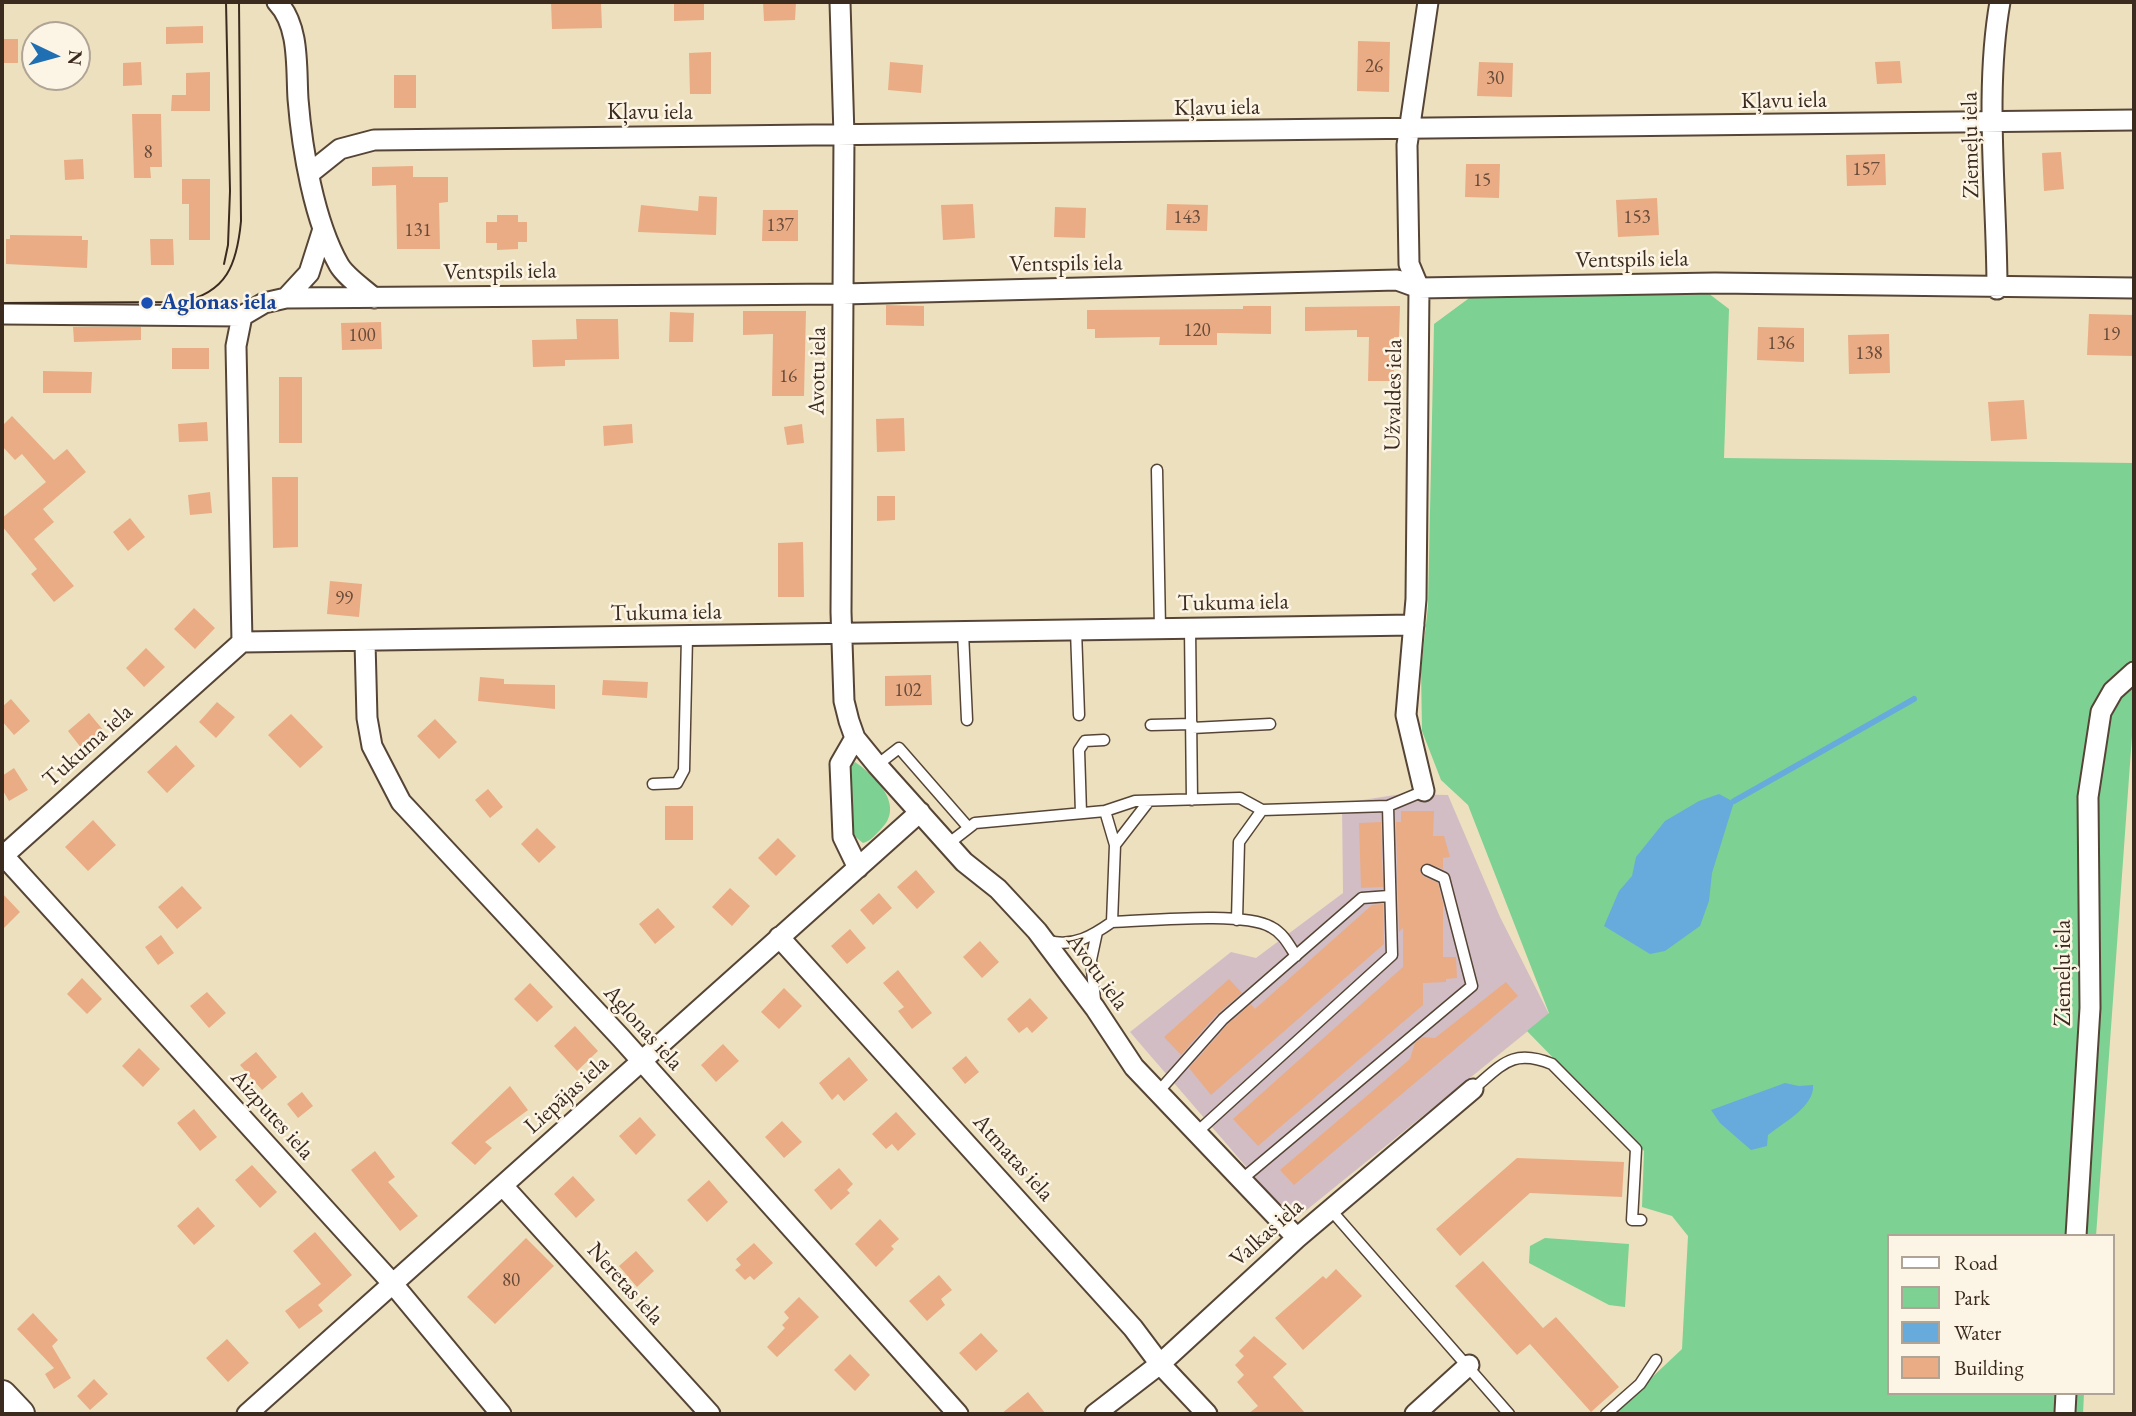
<!DOCTYPE html>
<meta charset="utf-8">
<style>
body{margin:0}
#map{position:relative;width:2136px;height:1416px;overflow:hidden;background:#ede0be;font-family:"EB Garamond",serif}
canvas{display:block}
.frame{position:absolute;inset:0;border:4px solid #3b2a1e;pointer-events:none}
.legend{position:absolute;left:1887px;top:1234px;width:228px;height:161px;box-sizing:border-box;background:#fcf5e5;border:2px solid #afa495;margin:0;padding:9px 12px;list-style:none;font-size:21px;color:#3b2a1e}
.legend li{display:flex;align-items:center;gap:14px;height:35px}
.legend b{width:35px;border:2px solid #afa495}
.north{position:absolute;left:21px;top:21px;width:70px;height:70px;box-sizing:border-box;background:#fcf5e5;border:2px solid #afa495;border-radius:50%;rotate:95deg;font-size:19px;font-weight:700;line-height:28px;text-align:center;color:#3b2a1e}
.north::after{content:'';display:block;margin:auto;width:24px;height:32px;background:#1f6fb2;clip-path:polygon(50% 0,100% 100%,50% 72%,0 100%)}
</style>
<div id="map">
<canvas width="2136" height="1416"></canvas>
<div class="frame"></div>
<ul class="legend">
<li><b style="height:9px;background:#fff"></b>Road</li>
<li><b style="height:19px;background:#7dd193"></b>Park</li>
<li><b style="height:19px;background:#67abdc"></b>Water</li>
<li><b style="height:19px;background:#eaac85"></b>Building</li>
</ul>
<div class="north">N</div>
</div>
<script>
const g = document.querySelector('canvas').getContext('2d');
g.lineJoin = 'round';
function paint(path, color) {
  g.fillStyle = color;
  g.fill(path, 'evenodd');
}
function strokePath(path, color, width, dash) {
  g.strokeStyle = color;
  g.lineWidth = width;
  g.lineCap = dash ? 'butt' : 'round';
  g.setLineDash(dash || []);
  g.stroke(path);
}
function label(font, color, halo, rows, align = 'center') {
  g.font = font + ' "EB Garamond",serif';
  g.lineWidth = 5;
  g.setLineDash([]);
  g.textBaseline = 'middle';
  g.strokeStyle = halo;
  g.fillStyle = color;
  for (const [text, x, y, turn = 0] of rows) {
    g.save();
    g.translate(x, y);
    g.rotate((+turn || 0) * Math.PI / 180);
    g.textAlign = isNaN(turn) ? turn : align;
    if (halo) g.strokeText(text, 0, 0);
    g.fillText(text, 0, 0);
    g.restore();
  }
}
paint(new Path2D(`
 M 1402,794 L 1448,795 L 1500,917 L 1549,1014 L 1293,1221 L 1130,1032 L 1231,952 L 1256,958 L 1343,893 L 1342,803 Z`), '#d2bdc5');
paint(new Path2D(`
 M 1708,293 L 1729,309 L 1724,458 L 2134,463 L 2134,708 L 2096,1236 L 1889,1236 L 1889,1393 L 2084,1393 L 2083,1414 L 1613,1414 L 1682,1349 L 1688,1236 L 1672,1216 L 1642,1207 L 1644,1151 L 1527,1031 L 1549,1013 L 1468,805 L 1441,780 L 1422,731 L 1421,669 L 1428,606 L 1434,324 L 1472,296 Z
 M 855,762 C 877,777 905,806 881,829 C 875,835 871,841 863,843 L 852,834 L 851,766 Z
 M 1545,1238 L 1629,1244 L 1625,1307 L 1609,1305 L 1529,1263 L 1530,1246 Z`), '#7dd193');
paint(new Path2D(`
 M 1719,794 L 1734,802 L 1712,873 L 1709,901 L 1700,926 L 1665,951 L 1650,954 L 1604,926 L 1619,891 L 1632,876 L 1636,857 L 1665,821 L 1699,801 Z
 M 1785,1083 L 1799,1086 L 1813,1085 C 1815,1106 1783,1123 1768,1135 L 1767,1146 L 1751,1150 L 1720,1123 L 1711,1110 Z`), '#67abdc');
strokePath(new Path2D(`
 M 1734,801 L 1914,699`), '#67abdc', 6);
paint(new Path2D(`
 M 551,2 L 601,2 L 602,28 L 552,29 Z
 M 674,2 L 704,2 L 704,20 L 674,21 Z
 M 763,2 L 796,2 L 795,20 L 764,21 Z
 M 203,26 L 203,43 L 166,44 L 166,27 Z
 M 2,39 L 18,39 L 18,63 L 2,63 Z
 M 1358,41 L 1390,42 L 1389,92 L 1357,91 Z
 M 711,52 L 711,94 L 690,94 L 689,53 Z
 M 1900,61 L 1902,83 L 1877,84 L 1875,62 Z
 M 141,62 L 142,85 L 123,86 L 123,63 Z
 M 890,62 L 923,65 L 921,93 L 888,90 Z
 M 1479,62 L 1513,63 L 1512,97 L 1477,96 Z
 M 210,72 L 210,111 L 171,111 L 172,95 L 186,95 L 186,73 Z
 M 394,75 L 416,75 L 416,108 L 394,108 Z
 M 132,114 L 161,114 L 162,167 L 150,167 L 151,178 L 134,178 Z
 M 2061,152 L 2064,189 L 2044,191 L 2042,153 Z
 M 1885,154 L 1886,185 L 1847,186 L 1846,155 Z
 M 83,159 L 84,179 L 65,180 L 64,160 Z
 M 1466,164 L 1500,164 L 1499,198 L 1465,197 Z
 M 413,166 L 413,177 L 448,177 L 448,202 L 439,203 L 440,249 L 397,249 L 396,185 L 372,186 L 372,167 Z
 M 182,179 L 210,179 L 210,240 L 189,240 L 189,204 L 182,204 Z
 M 699,196 L 717,197 L 716,235 L 638,232 L 641,205 L 698,211 Z
 M 1657,198 L 1659,235 L 1618,237 L 1616,200 Z
 M 973,204 L 975,238 L 943,240 L 941,205 Z
 M 1167,204 L 1208,205 L 1207,231 L 1166,230 Z
 M 1055,207 L 1086,208 L 1085,238 L 1054,237 Z
 M 763,210 L 798,210 L 798,241 L 762,241 Z
 M 497,215 L 518,215 L 518,222 L 527,222 L 527,242 L 518,242 L 518,249 L 497,250 L 497,243 L 486,243 L 486,222 L 497,222 Z
 M 10,235 L 82,236 L 82,240 L 88,240 L 87,268 L 6,264 L 6,239 L 10,239 Z
 M 150,239 L 173,239 L 174,265 L 151,265 Z
 M 886,305 L 924,306 L 924,326 L 886,325 Z
 M 1243,306 L 1271,306 L 1271,334 L 1217,333 L 1217,345 L 1159,345 L 1160,337 L 1095,338 L 1095,329 L 1087,329 L 1087,310 L 1243,309 Z
 M 1400,306 L 1399,337 L 1394,337 L 1394,381 L 1368,381 L 1369,337 L 1357,337 L 1357,330 L 1305,331 L 1305,307 Z
 M 743,311 L 806,311 L 804,396 L 772,396 L 773,334 L 743,335 Z
 M 670,312 L 694,313 L 693,342 L 669,342 Z
 M 2089,314 L 2134,315 L 2134,356 L 2087,355 Z
 M 576,319 L 618,319 L 619,359 L 565,360 L 565,366 L 533,367 L 532,340 L 577,339 Z
 M 381,322 L 382,349 L 342,350 L 341,323 Z
 M 73,327 L 141,327 L 141,340 L 74,342 Z
 M 1758,327 L 1804,328 L 1804,362 L 1757,360 Z
 M 1889,334 L 1890,373 L 1849,374 L 1848,335 Z
 M 172,348 L 209,348 L 209,369 L 172,369 Z
 M 43,371 L 92,372 L 91,393 L 43,393 Z
 M 279,377 L 302,377 L 302,443 L 279,443 Z
 M 2024,400 L 2027,439 L 1991,441 L 1988,402 Z
 M 12,416 L 54,460 L 67,449 L 86,472 L 43,509 L 54,522 L 34,539 L 74,586 L 54,602 L 31,574 L 37,569 L 2,526 L 2,518 L 46,482 L 22,454 L 15,460 L 2,446 L 2,426 Z
 M 904,418 L 905,451 L 877,452 L 876,419 Z
 M 207,422 L 208,441 L 179,442 L 178,424 Z
 M 632,424 L 633,443 L 604,446 L 603,426 Z
 M 802,424 L 804,443 L 787,445 L 784,427 Z
 M 272,477 L 298,477 L 298,547 L 273,548 Z
 M 210,492 L 212,513 L 190,515 L 188,495 Z
 M 877,496 L 895,496 L 895,520 L 877,521 Z
 M 130,518 L 145,537 L 128,551 L 113,532 Z
 M 803,542 L 804,597 L 778,597 L 778,543 Z
 M 330,581 L 362,584 L 359,617 L 327,614 Z
 M 194,608 L 215,628 L 195,649 L 174,629 Z
 M 146,648 L 165,667 L 144,687 L 126,668 Z
 M 931,675 L 932,705 L 885,706 L 885,676 Z
 M 480,677 L 504,679 L 504,684 L 555,685 L 555,709 L 478,701 Z
 M 603,680 L 648,682 L 647,698 L 602,695 Z
 M 11,699 L 30,721 L 14,735 L 2,721 L 2,707 Z
 M 217,702 L 235,717 L 216,738 L 199,722 Z
 M 89,713 L 104,731 L 82,749 L 68,731 Z
 M 291,714 L 323,747 L 300,768 L 268,735 Z
 M 435,719 L 457,742 L 439,759 L 417,736 Z
 M 176,745 L 195,766 L 167,793 L 147,772 Z
 M 14,768 L 28,790 L 9,801 L 2,789 L 2,776 Z
 M 488,789 L 503,807 L 490,818 L 475,800 Z
 M 665,806 L 693,806 L 693,840 L 665,840 Z
 M 1401,811 L 1434,811 L 1433,836 L 1444,836 L 1450,857 L 1443,858 L 1443,869 L 1427,863 L 1420,870 L 1423,876 L 1438,883 L 1443,903 L 1443,957 L 1456,957 L 1457,978 L 1446,979 L 1446,982 L 1423,983 L 1423,1005 L 1258,1146 L 1233,1119 L 1403,967 L 1403,928 L 1399,932 L 1396,822 L 1401,822 Z
 M 93,820 L 116,845 L 88,871 L 65,847 Z
 M 1381,822 L 1383,887 L 1361,888 L 1359,823 Z
 M 537,828 L 556,847 L 539,863 L 521,844 Z
 M 778,838 L 796,856 L 776,876 L 758,858 Z
 M 916,870 L 935,892 L 917,909 L 897,887 Z
 M 182,886 L 202,908 L 177,929 L 158,907 Z
 M 730,888 L 750,906 L 732,926 L 712,907 Z
 M 2,893 L 20,912 L 2,930 Z
 M 879,893 L 892,908 L 873,925 L 860,910 Z
 M 1383,904 L 1384,944 L 1211,1095 L 1189,1068 L 1228,1024 L 1251,1004 L 1255,1009 L 1372,905 Z
 M 658,908 L 675,927 L 655,944 L 639,924 Z
 M 850,929 L 866,948 L 847,964 L 831,946 Z
 M 161,935 L 174,953 L 158,965 L 145,947 Z
 M 980,941 L 999,962 L 982,978 L 963,957 Z
 M 898,970 L 932,1013 L 912,1029 L 898,1011 L 904,1007 L 883,983 Z
 M 82,978 L 102,999 L 87,1014 L 67,994 Z
 M 1229,979 L 1242,993 L 1217,1014 L 1181,1055 L 1164,1037 Z
 M 1506,982 L 1518,996 L 1294,1185 L 1280,1170 L 1410,1059 L 1415,1043 L 1423,1037 L 1435,1038 Z
 M 530,983 L 553,1007 L 537,1022 L 514,999 Z
 M 784,988 L 802,1006 L 779,1029 L 761,1012 Z
 M 207,992 L 226,1013 L 209,1028 L 190,1006 Z
 M 1030,998 L 1048,1018 L 1032,1033 L 1027,1027 L 1019,1033 L 1007,1019 Z
 M 575,1026 L 598,1051 L 577,1071 L 554,1046 Z
 M 723,1044 L 739,1061 L 716,1082 L 701,1065 Z
 M 139,1048 L 160,1069 L 143,1087 L 122,1066 Z
 M 256,1052 L 277,1077 L 262,1090 L 240,1065 Z
 M 966,1056 L 979,1072 L 965,1084 L 952,1068 Z
 M 849,1057 L 868,1080 L 844,1101 L 838,1094 L 832,1100 L 819,1083 Z
 M 510,1086 L 528,1110 L 485,1142 L 492,1148 L 475,1165 L 451,1143 Z
 M 302,1092 L 313,1106 L 298,1118 L 287,1104 Z
 M 194,1109 L 217,1137 L 200,1151 L 177,1123 Z
 M 896,1112 L 916,1134 L 898,1151 L 892,1144 L 886,1149 L 872,1134 Z
 M 640,1117 L 656,1135 L 636,1155 L 619,1136 Z
 M 782,1121 L 802,1142 L 784,1158 L 765,1137 Z
 M 375,1151 L 395,1177 L 388,1182 L 418,1216 L 400,1231 L 351,1170 Z
 M 1517,1158 L 1624,1162 L 1622,1197 L 1530,1193 L 1460,1256 L 1436,1229 Z
 M 252,1165 L 277,1192 L 260,1208 L 235,1180 Z
 M 839,1168 L 853,1184 L 847,1190 L 850,1193 L 831,1210 L 814,1190 Z
 M 573,1176 L 595,1200 L 576,1218 L 554,1194 Z
 M 709,1180 L 728,1202 L 707,1222 L 687,1200 Z
 M 198,1207 L 215,1226 L 194,1245 L 177,1226 Z
 M 880,1219 L 899,1239 L 891,1246 L 894,1249 L 876,1267 L 855,1244 Z
 M 315,1232 L 352,1275 L 318,1305 L 323,1311 L 299,1329 L 285,1311 L 321,1284 L 293,1251 Z
 M 526,1238 L 554,1266 L 495,1324 L 467,1297 Z
 M 754,1243 L 773,1263 L 754,1280 L 750,1276 L 745,1280 L 735,1270 L 741,1265 L 736,1259 Z
 M 636,1251 L 654,1271 L 637,1287 L 619,1266 Z
 M 1483,1261 L 1543,1328 L 1556,1317 L 1619,1387 L 1591,1412 L 1530,1344 L 1517,1355 L 1455,1286 Z
 M 1336,1269 L 1362,1296 L 1303,1350 L 1275,1318 L 1323,1276 L 1326,1279 Z
 M 939,1275 L 952,1290 L 941,1299 L 945,1305 L 927,1321 L 909,1301 Z
 M 799,1297 L 819,1317 L 777,1357 L 767,1347 L 785,1328 L 782,1325 L 789,1318 L 784,1312 Z
 M 33,1313 L 58,1340 L 52,1346 L 71,1378 L 54,1389 L 45,1374 L 54,1368 L 17,1329 Z
 M 981,1333 L 998,1351 L 976,1371 L 959,1353 Z
 M 1254,1336 L 1287,1364 L 1273,1377 L 1306,1414 L 1248,1414 L 1258,1406 L 1237,1382 L 1244,1375 L 1235,1365 L 1244,1356 L 1239,1351 Z
 M 227,1339 L 249,1363 L 228,1382 L 206,1358 Z
 M 850,1354 L 870,1375 L 855,1391 L 834,1370 Z
 M 94,1379 L 108,1394 L 90,1410 L 77,1396 Z
 M 1028,1392 L 1046,1414 L 1001,1414 Z`), '#eaac85');
const lane = new Path2D(`
 M 1157,470 L 1160,628
 M 1190,628 L 1192,800
 M 1076,630 L 1079,715
 M 963,632 L 967,720
 M 1151,725 L 1192,724
 M 1192,728 L 1270,724
 M 877,765 L 899,748 L 968,827
 M 653,784 L 677,783 L 684,770 L 687,637
 M 1105,811 L 1115,845 L 1112,922 C 1148,921 1243,911 1271,927 C 1283,933 1289,945 1296,956
 M 1081,813 L 1079,750 L 1085,741 L 1104,740
 M 948,844 L 975,823 L 1105,811 L 1135,801 L 1240,798 L 1262,810 L 1388,806 L 1424,791
 M 1115,845 L 1149,801
 M 1237,920 L 1239,842 L 1262,810
 M 1049,941 C 1074,947 1092,936 1112,922
 M 1095,1000 L 1091,960 L 1097,932
 M 1473,1089 C 1502,1065 1512,1048 1552,1064 L 1636,1149 L 1632,1220 L 1641,1220
 M 1159,1091 L 1223,1019 L 1362,898 L 1389,896
 M 1196,1133 L 1392,955 L 1388,806
 M 1241,1180 L 1472,986 L 1444,878 L 1427,870
 M 1330,1209 L 1509,1414
 M 1606,1414 L 1640,1384 L 1656,1360`);
const street = new Path2D(`
 M 277,2 C 300,26 296,68 298,99 C 302,149 314,221 339,265 C 346,277 363,288 374,298
 M 840,2 L 844,136 L 841,612 L 844,701 L 849,721 L 855,738 L 877,765 L 964,862 L 998,889 L 1037,931 L 1095,1008 L 1134,1067 L 1297,1238
 M 310,173 L 340,149 L 374,140 L 2134,120
 M 1997,289 C 1997,196 1984,93 2000,2
 M 286,298 L 309,273 L 323,229
 M 2,314 L 242,316 L 264,303 L 286,298 L 843,294 L 1397,280 L 1419,288 L 1715,283 L 2134,288
 M 242,316 L 236,346 L 242,642
 M 365,642 L 367,718 L 372,746 L 401,802 L 621,1038 L 958,1414
 M 855,738 L 840,764 L 843,837 L 858,868
 M 1424,791 L 1406,715 L 1416,599 L 1419,288 L 1409,264 L 1407,145 L 1428,2
 M 2,854 L 393,1284 L 501,1414
 M 2,857 L 242,642 L 1414,625
 M 779,937 L 1133,1328 L 1160,1364 L 1207,1414
 M 503,1186 L 710,1414
 M 2076,1236 L 2090,1008 L 2088,797 L 2101,712 L 2113,691 L 2134,672
 M 2065,1412 L 2066,1393
 M 247,1414 L 920,812
 M 1095,1414 L 1160,1364 L 1297,1238 L 1473,1089
 M 1415,1414 L 1469,1365`);
const secondary = new Path2D(`
 M 2,1395 L 20,1414`);
strokePath(lane, '#564536', 13);
strokePath(street, '#564536', 23);
strokePath(secondary, '#564536', 32);
strokePath(lane, '#fff', 10);
strokePath(street, '#fff', 19);
strokePath(secondary, '#fff', 28);
strokePath(new Path2D(`
 M 224,264 L 228,245 L 230,191 L 226,2
 M 2,303 L 181,302 C 227,293 237,264 241,221 L 239,2`), '#3b2a1e', 2);
for (const [x, y, r, color] of [
 [147,303,7,"#1a4fb4"]
]) {
  const dot = new Path2D();
  dot.arc(x, y, r, 0, 2 * Math.PI);
  g.fillStyle = color;
  g.fill(dot);
  strokePath(dot, '#fcf5e5', 2.5);
}
label('19px', '#674a38', null, [
 ["26",1374,67],
 ["30",1495,79],
 ["8",148,153],
 ["157",1866,170],
 ["15",1482,181],
 ["143",1187,218],
 ["153",1637,218],
 ["137",780,226],
 ["131",418,231],
 ["120",1197,331],
 ["19",2111,335],
 ["100",362,336],
 ["136",1781,344],
 ["138",1869,354],
 ["16",788,377],
 ["99",344,599],
 ["102",908,691],
 ["80",511,1281]
]);
label('23px', '#3b2a1e', '#fcf5e5', [
 ["Kļavu iela",1784,101,-1],
 ["Kļavu iela",1217,108,-1],
 ["Kļavu iela",650,113],
 ["Ziemeļu iela",1971,145,-91],
 ["Ventspils iela",1632,260,-1],
 ["Ventspils iela",1066,264,-1],
 ["Ventspils iela",500,272,-1],
 ["Avotu iela",818,371,-89],
 ["Užvaldes iela",1394,395,-89],
 ["Tukuma iela",1233,603,-1],
 ["Tukuma iela",666,613,-1],
 ["Tukuma iela",88,746,-42],
 ["Avotu iela",1097,972,54],
 ["Ziemeļu iela",2064,973,-90],
 ["Aglonas iela",643,1028,48],
 ["Liepājas iela",567,1095,-42],
 ["Aizputes iela",272,1115,48],
 ["Atmatas iela",1013,1158,48],
 ["Valkas iela",1267,1233,-42],
 ["Neretas iela",625,1284,48]
]);
label('bold 23px', '#164399', '#fcf5e5', [
 ["Aglonas iela",161,303]
], 'left');
</script>
